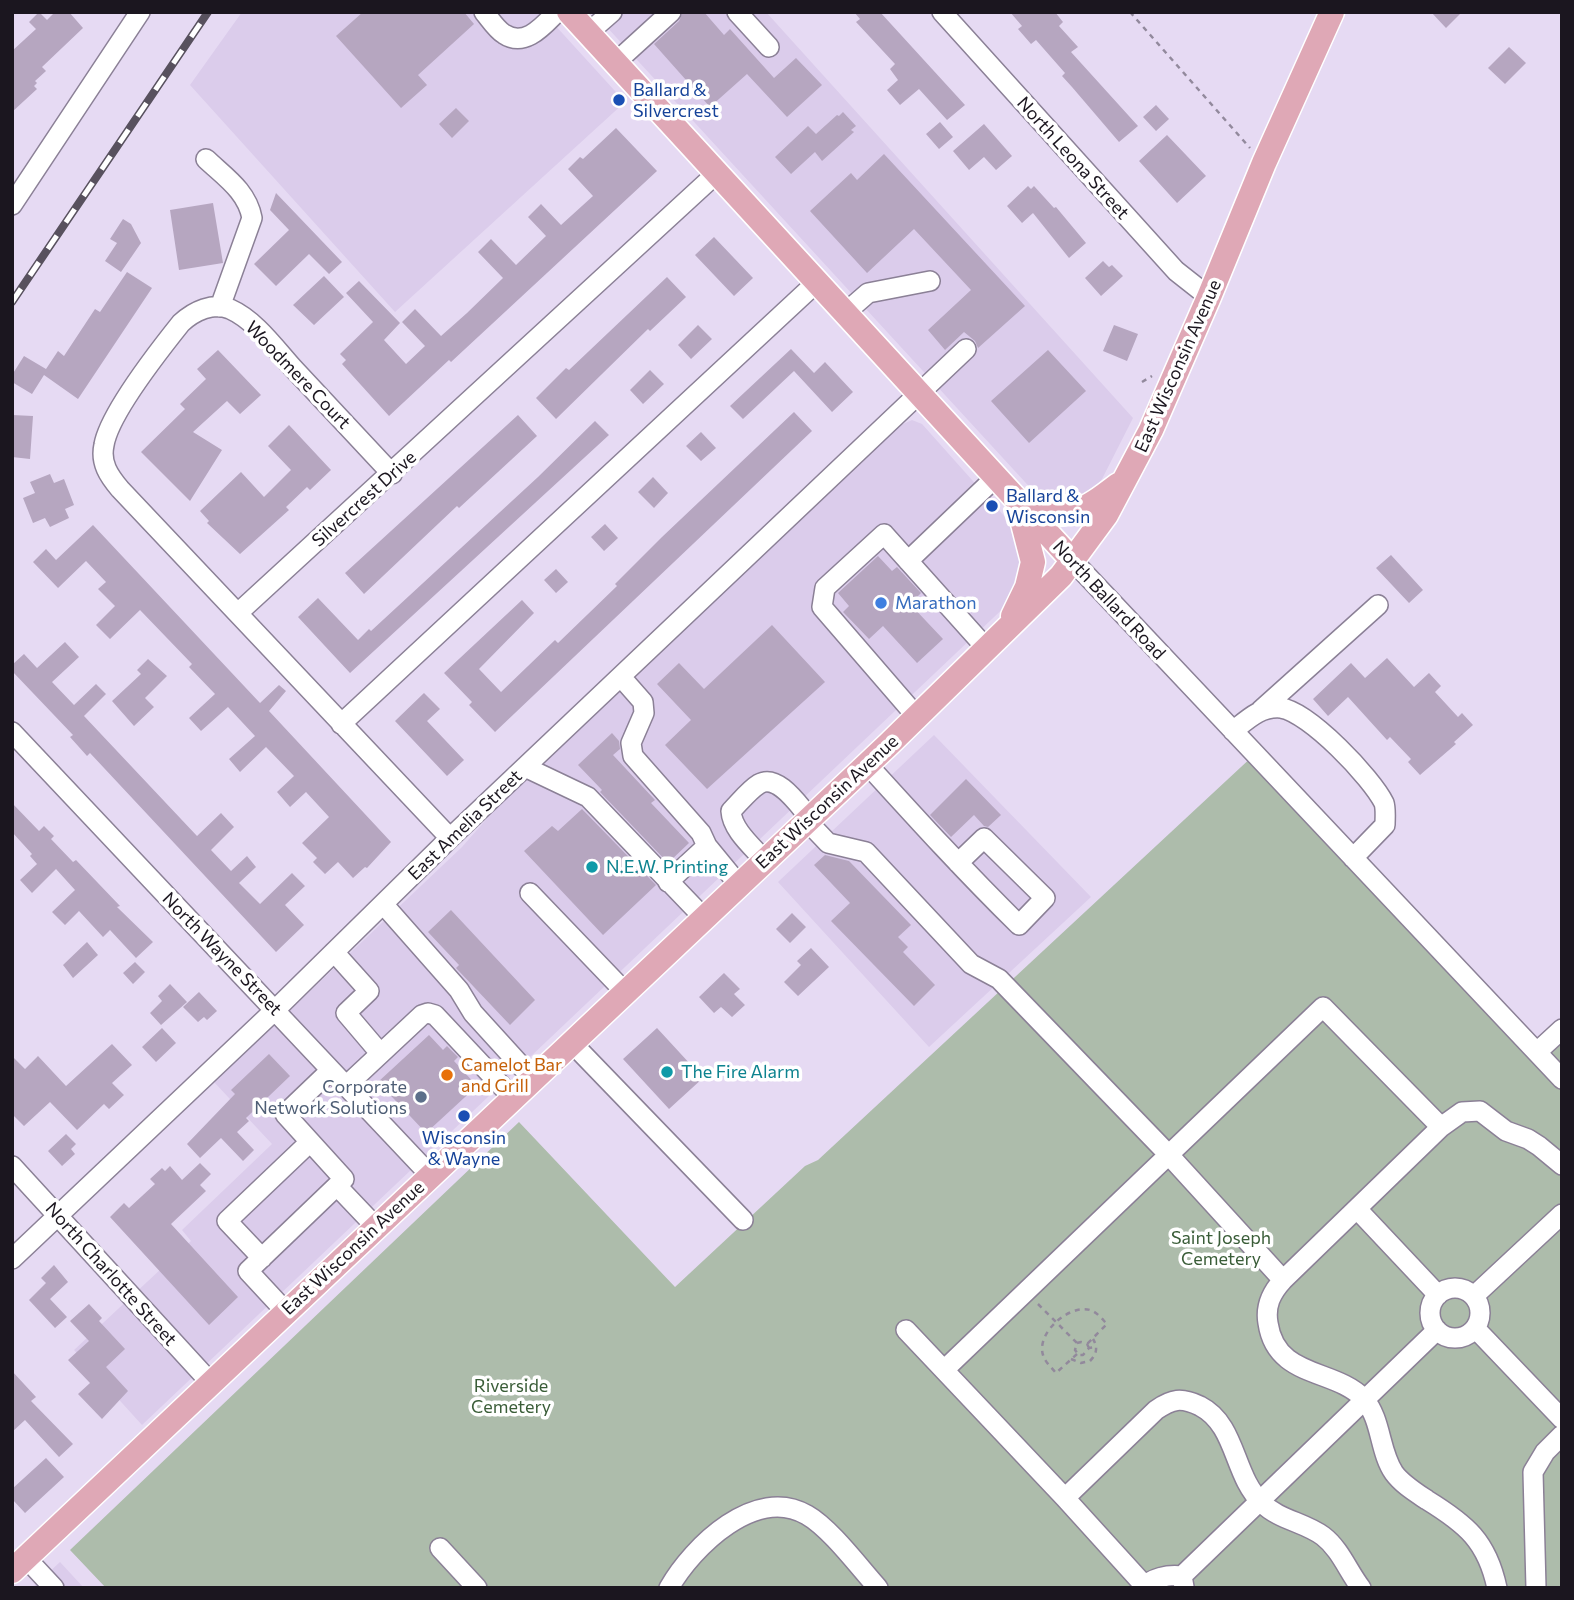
<!DOCTYPE html>
<style>
body{margin:0}
#map{position:relative;width:1574px;height:1600px;overflow:hidden;background:#e6daf3;font-family:Commissioner,sans-serif}
canvas{display:block}
.frame{position:absolute;inset:0;border:14px solid #1b161f;pointer-events:none}
</style>
<div id="map">
<canvas width="1574" height="1600"></canvas>
<div class="frame"></div>
</div>
<script>
const g = document.querySelector('canvas').getContext('2d');
g.lineJoin = 'round';
function paint(path, color) {
  g.fillStyle = color;
  g.fill(path, 'evenodd');
}
function strokePath(path, color, width, dash) {
  g.strokeStyle = color;
  g.lineWidth = width;
  g.lineCap = dash ? 'butt' : 'round';
  g.setLineDash(dash || []);
  g.stroke(path);
}
function label(font, color, halo, rows, align = 'center') {
  g.font = font + ' Commissioner,sans-serif';
  g.lineWidth = 7;
  g.setLineDash([]);
  g.textBaseline = 'middle';
  g.strokeStyle = halo;
  g.fillStyle = color;
  for (const [text, x, y, turn = 0] of rows) {
    g.save();
    g.translate(x, y);
    g.rotate((+turn || 0) * Math.PI / 180);
    g.textAlign = isNaN(turn) ? turn : align;
    if (halo) g.strokeText(text, 0, 0);
    g.fillText(text, 0, 0);
    g.restore();
  }
}
paint(new Path2D(`
 M 242,12 L 543,12 L 625,102 L 395,312 L 190,85 Z
 M 593,12 L 766,12 L 1133,418 L 1102,479 L 1090,495 L 1054,504 L 1036,494 Z
 M 912,420 L 922,424 L 1014,527 L 1025,553 L 1012,600 L 142,1425 L 74,1350 L 191,1241 L 182,1230 L 272,1144 L 214,1082 L 462,847 L 499,805 L 901,425 Z
 M 934,735 L 1091,897 L 929,1047 L 778,882 Z
 M 60,1562 L 84,1588 L 32,1588 Z`), '#dbcceb');
paint(new Path2D(`
 M 1255,754 L 1542,1057 L 1562,1039 L 1562,1588 L 106,1588 L 70,1550 L 519,1122 L 675,1287 L 805,1166 L 818,1160 Z`), '#adbcab');
paint(new Path2D(`
 M 39,12 L 47,20 L 55,12 L 69,12 L 83,28 L 42,67 L 46,71 L 35,81 L 37,83 L 34,86 L 37,89 L 12,112 L 12,51 L 36,29 L 29,22 Z
 M 363,12 L 464,12 L 474,24 L 418,75 L 427,85 L 401,108 L 336,36 Z
 M 683,12 L 704,12 L 724,35 L 730,29 L 774,78 L 796,58 L 822,85 L 787,117 L 747,74 L 710,107 L 654,44 L 679,21 Z
 M 854,12 L 880,12 L 965,105 L 947,120 L 919,89 L 900,105 L 887,90 L 898,80 L 890,69 L 895,64 L 856,22 L 860,19 Z
 M 1010,12 L 1055,12 L 1063,22 L 1059,26 L 1078,47 L 1071,52 L 1138,126 L 1119,142 L 1072,87 L 1062,76 L 1065,73 L 1036,40 L 1031,44 L 1018,29 L 1022,26 Z
 M 1431,12 L 1462,12 L 1446,28 Z
 M 1509,47 L 1526,63 L 1505,84 L 1488,68 Z
 M 1156,105 L 1169,119 L 1156,131 L 1143,117 Z
 M 456,108 L 469,121 L 452,138 L 439,124 Z
 M 843,112 L 856,126 L 851,130 L 854,132 L 822,161 L 815,152 L 791,174 L 775,157 L 808,126 L 816,134 L 837,115 L 839,116 Z
 M 940,122 L 953,137 L 939,149 L 926,134 Z
 M 984,124 L 1012,156 L 996,170 L 984,157 L 969,170 L 953,151 Z
 M 616,128 L 657,171 L 451,362 L 449,360 L 389,416 L 342,364 L 346,360 L 340,354 L 373,322 L 346,293 L 359,281 L 400,323 L 384,340 L 406,364 L 425,346 L 402,322 L 415,309 L 441,336 L 467,313 L 503,278 L 478,252 L 491,239 L 516,265 L 546,236 L 528,217 L 541,204 L 561,225 L 593,196 L 568,169 L 580,157 L 583,159 Z
 M 1167,135 L 1206,176 L 1177,203 L 1139,161 Z
 M 884,154 L 1025,306 L 978,348 L 975,341 L 964,332 L 945,350 L 928,330 L 971,290 L 914,229 L 867,273 L 810,211 L 851,173 L 857,180 Z
 M 1028,186 L 1031,189 L 1034,186 L 1054,208 L 1056,207 L 1086,243 L 1069,258 L 1033,213 L 1022,223 L 1007,206 Z
 M 276,193 L 342,262 L 329,274 L 309,254 L 276,286 L 254,264 L 289,230 L 270,210 Z
 M 213,203 L 223,263 L 179,270 L 170,210 Z
 M 123,219 L 131,224 L 141,243 L 121,272 L 105,261 L 117,243 L 110,239 Z
 M 714,237 L 753,278 L 734,296 L 695,255 Z
 M 1103,261 L 1109,267 L 1112,265 L 1123,276 L 1101,296 L 1085,278 Z
 M 127,272 L 152,288 L 78,399 L 44,375 L 32,394 L 12,382 L 12,375 L 24,356 L 46,369 L 58,351 L 64,356 L 95,309 L 100,312 Z
 M 324,276 L 344,297 L 314,325 L 293,305 Z
 M 667,277 L 686,297 L 650,331 L 648,329 L 556,419 L 536,398 L 566,368 L 569,370 Z
 M 698,325 L 712,339 L 691,359 L 678,345 Z
 M 1114,325 L 1138,334 L 1127,361 L 1103,351 Z
 M 791,349 L 814,373 L 825,362 L 853,392 L 832,412 L 794,371 L 743,419 L 730,406 Z
 M 218,350 L 261,395 L 240,414 L 227,401 L 193,432 L 222,450 L 190,501 L 141,452 L 185,409 L 180,404 L 206,379 L 197,369 Z
 M 1048,350 L 1086,391 L 1029,443 L 991,401 Z
 M 650,370 L 664,384 L 643,404 L 630,390 Z
 M 794,412 L 812,431 L 495,732 L 469,705 L 472,702 L 444,673 L 522,600 L 534,613 L 479,669 L 501,692 L 555,640 L 558,643 L 617,586 L 615,584 L 662,537 Z
 M 12,415 L 33,416 L 30,459 L 12,457 Z
 M 518,415 L 537,436 L 459,508 L 457,506 L 364,594 L 345,573 Z
 M 595,421 L 609,435 L 350,673 L 298,617 L 318,598 L 358,640 L 369,629 L 371,631 L 538,477 Z
 M 289,425 L 331,470 L 310,490 L 307,487 L 286,507 L 289,510 L 240,554 L 207,523 L 209,521 L 200,511 L 241,472 L 264,497 L 291,470 L 268,446 Z
 M 701,432 L 716,448 L 701,461 L 686,446 Z
 M 50,474 L 54,483 L 64,479 L 74,505 L 65,509 L 69,518 L 50,527 L 45,518 L 33,523 L 23,498 L 35,493 L 30,482 Z
 M 653,477 L 668,493 L 654,508 L 638,492 Z
 M 605,524 L 618,538 L 604,551 L 591,537 Z
 M 93,525 L 260,703 L 279,685 L 286,691 L 269,711 L 391,842 L 367,868 L 365,867 L 353,878 L 338,862 L 325,874 L 313,862 L 317,858 L 302,843 L 329,817 L 306,792 L 290,807 L 277,792 L 294,776 L 266,747 L 240,772 L 229,759 L 255,736 L 228,707 L 201,731 L 189,718 L 215,694 L 189,667 L 192,664 L 140,610 L 110,639 L 96,625 L 115,606 L 98,589 L 106,582 L 86,561 L 58,588 L 33,562 L 46,549 L 56,560 Z
 M 1391,555 L 1423,590 L 1409,603 L 1376,568 Z
 M 878,556 L 892,571 L 897,567 L 921,593 L 910,604 L 943,639 L 917,663 L 883,626 L 869,639 L 843,612 L 849,606 L 838,593 Z
 M 556,569 L 568,582 L 556,593 L 544,580 Z
 M 772,625 L 825,682 L 707,789 L 665,745 L 691,720 L 657,684 L 679,663 L 704,689 Z
 M 65,642 L 79,657 L 52,682 L 74,705 L 96,684 L 106,694 L 84,716 L 197,836 L 221,813 L 234,827 L 211,850 L 231,871 L 247,856 L 256,867 L 239,883 L 260,904 L 292,873 L 305,886 L 285,905 L 304,925 L 276,952 L 90,753 L 87,756 L 70,737 L 73,735 L 12,671 L 12,665 L 24,654 L 37,668 Z
 M 1387,658 L 1414,687 L 1429,673 L 1441,686 L 1435,692 L 1458,717 L 1462,713 L 1473,725 L 1454,742 L 1456,744 L 1420,775 L 1408,762 L 1411,759 L 1390,737 L 1387,740 L 1348,697 L 1328,716 L 1313,699 L 1351,663 L 1365,678 Z
 M 148,659 L 167,676 L 145,698 L 154,707 L 134,726 L 112,701 L 141,674 L 137,670 Z
 M 424,693 L 440,709 L 427,721 L 464,760 L 447,776 L 395,721 Z
 M 612,733 L 619,741 L 620,749 L 613,755 L 655,800 L 651,803 L 689,843 L 668,863 L 600,792 L 602,790 L 578,765 Z
 M 966,779 L 1001,815 L 988,827 L 984,826 L 974,815 L 951,837 L 930,815 Z
 M 12,803 L 39,831 L 44,826 L 54,836 L 51,839 L 73,862 L 76,860 L 120,906 L 117,907 L 153,942 L 136,958 L 110,930 L 103,937 L 79,911 L 65,925 L 52,912 L 75,890 L 56,869 L 32,893 L 20,880 L 37,864 L 30,856 L 32,854 L 12,832 Z
 M 582,809 L 656,885 L 603,935 L 524,851 L 552,826 L 558,831 Z
 M 825,855 L 849,861 L 911,925 L 898,937 L 908,947 L 903,952 L 935,985 L 914,1006 L 831,921 L 850,903 L 814,865 Z
 M 451,910 L 535,1000 L 510,1025 L 456,968 L 459,965 L 428,932 Z
 M 792,913 L 806,927 L 790,943 L 776,929 Z
 M 87,942 L 98,955 L 73,978 L 63,965 Z
 M 811,948 L 829,967 L 798,996 L 784,982 L 801,965 L 797,961 Z
 M 135,962 L 145,972 L 133,984 L 123,973 Z
 M 724,973 L 740,989 L 734,994 L 745,1005 L 732,1017 L 721,1007 L 714,1013 L 699,997 Z
 M 170,984 L 187,1002 L 161,1025 L 150,1013 L 162,1001 L 158,996 Z
 M 199,992 L 217,1011 L 207,1020 L 204,1017 L 198,1022 L 183,1007 Z
 M 162,1028 L 176,1043 L 156,1062 L 142,1047 Z
 M 657,1028 L 703,1078 L 669,1109 L 623,1059 Z
 M 429,1035 L 443,1050 L 447,1046 L 458,1057 L 454,1061 L 477,1086 L 426,1133 L 378,1082 Z
 M 112,1044 L 132,1065 L 112,1083 L 124,1095 L 109,1109 L 104,1104 L 77,1130 L 50,1102 L 24,1126 L 12,1114 L 12,1056 L 25,1069 L 38,1056 L 66,1086 Z
 M 269,1054 L 290,1076 L 246,1118 L 249,1121 L 237,1132 L 254,1150 L 243,1161 L 221,1138 L 200,1158 L 187,1144 L 235,1094 L 231,1090 Z
 M 66,1134 L 76,1144 L 71,1149 L 75,1154 L 62,1166 L 48,1151 Z
 M 200,1163 L 211,1174 L 200,1185 L 206,1191 L 171,1224 L 238,1297 L 209,1325 L 110,1217 L 124,1203 L 129,1208 L 155,1184 L 150,1179 L 162,1168 L 165,1171 L 170,1166 L 182,1180 Z
 M 54,1265 L 68,1282 L 50,1299 L 67,1317 L 55,1328 L 29,1300 L 46,1283 L 41,1278 Z
 M 89,1304 L 102,1318 L 99,1321 L 125,1349 L 106,1367 L 128,1391 L 102,1419 L 78,1394 L 90,1383 L 68,1360 L 89,1341 L 70,1321 Z
 M 12,1371 L 36,1397 L 31,1401 L 73,1444 L 59,1457 L 25,1420 L 12,1432 Z
 M 46,1458 L 64,1477 L 25,1513 L 12,1499 L 12,1489 Z`), '#b6a6c0');
const minor = new Path2D(`
 M 484,12 C 490,19 496,29 504,34 C 525,48 543,26 557,12
 M 737,12 L 769,47
 M 942,12 L 1176,271 L 1209,297
 M 588,33 L 612,12
 M 615,63 L 671,12
 M 206,159 C 225,177 247,191 252,218 L 220,307
 M 12,205 L 140,12
 M 845,313 L 868,293 L 930,281
 M 392,474 C 359,439 326,403 293,368 C 275,348 255,320 230,309 C 213,302 194,311 181,323 C 161,348 109,414 104,445 C 100,463 109,476 120,489 L 450,838
 M 908,561 L 996,477
 M 1073,561 L 1562,1079
 M 238,613 L 717,173
 M 621,677 L 643,702 L 644,713 L 631,743 L 633,756 L 701,833 L 707,846 L 668,882
 M 1261,710 L 1378,605
 M 917,717 L 822,607 L 825,588 L 884,534 L 987,649
 M 341,724 L 817,282
 M 1233,731 C 1248,719 1261,706 1281,708 C 1309,712 1372,778 1384,803 C 1386,809 1385,818 1385,825 L 1353,858
 M 12,732 L 431,1176
 M 867,764 C 917,819 966,873 1019,925 L 1045,898 L 984,838 L 958,863
 M 525,767 L 588,797 L 704,918
 M 807,821 L 828,843 L 866,852 L 971,964 L 999,979 L 1168,1154 L 1283,1280
 M 707,846 L 739,885
 M 765,861 C 753,847 732,830 731,811 C 739,803 749,790 759,784 C 778,773 799,806 810,818
 M 530,893 L 625,992
 M 384,905 L 459,990 L 473,1013 L 533,1079
 M 334,952 L 369,991 L 346,1013 L 380,1053
 M 572,1043 L 743,1220
 M 1537,1052 L 1562,1029
 M 346,1086 L 422,1015 L 428,1013 L 435,1015 L 513,1098
 M 12,1166 L 211,1383
 M 337,1186 L 376,1227
 M 1357,1209 L 1438,1295
 M 262,1258 L 227,1221 L 310,1142
 M 12,1259 L 275,1010 L 450,838 L 966,349
 M1430 1313a25 25 0 1 1 50 0a25 25 0 1 1-50 0Z
 M 1474,1296 L 1562,1214
 M 286,1312 L 248,1271 L 344,1179 L 285,1114 L 331,1070
 M 1475,1328 L 1562,1419
 M 906,1330 L 1065,1498 L 1144,1585
 M 944,1370 L 1323,1007 L 1441,1127
 M 1065,1498 L 1156,1410 C 1172,1399 1181,1397 1200,1406 C 1237,1425 1233,1476 1262,1503 C 1279,1520 1304,1522 1323,1536 C 1340,1549 1348,1571 1361,1588
 M 440,1548 L 477,1588
 M 26,1558 L 54,1588
 M 1182,1576 L 1437,1330
 M 669,1588 C 693,1546 756,1485 807,1515 C 830,1528 859,1567 878,1588
 M 1142,1588 C 1152,1578 1168,1574 1182,1576 L 1184,1587
 M 1497,1588 C 1487,1541 1466,1524 1427,1500 C 1415,1492 1402,1484 1394,1473 C 1379,1451 1382,1420 1364,1399 C 1335,1368 1276,1379 1268,1323 C 1265,1306 1271,1293 1283,1280 L 1441,1127 L 1462,1112 L 1480,1111 L 1506,1131 L 1528,1139 L 1539,1146 L 1562,1165
 M 1536,1588 L 1533,1472 L 1545,1452 L 1562,1435`);
const major = new Path2D(`
 M 569,12 L 1073,561
 M 1029,514 C 1077,515 1080,514 1118,485
 M 1013,616 L 1027,587 L 1033,562 L 1019,508
 M 12,1571 L 889,744 L 1061,576 L 1106,515 L 1151,430 L 1209,297 L 1264,163 L 1332,12`);
strokePath(minor, '#8b8096', 22);
strokePath(major, '#fff', 27);
strokePath(new Path2D(`
 M 1130,12 L 1250,148
 M 1142,382 L 1152,376
 M 1038,1304 L 1077,1343
 M 1089,1348 L 1087,1344 L 1081,1342 L 1077,1343 L 1075,1350 L 1079,1355 L 1083,1355 L 1089,1348 L 1097,1347
 M 1077,1354 L 1056,1373 C 1051,1367 1045,1362 1043,1355 C 1036,1333 1069,1304 1090,1310 C 1097,1312 1102,1319 1107,1324 L 1087,1344
 M 1071,1359 L 1081,1363 L 1090,1361 C 1097,1354 1098,1347 1093,1339`), '#92899c', 2.5, [5, 5]);
strokePath(minor, '#fff', 19);
strokePath(major, '#dfa8b6', 24);
const rail = new Path2D(`
 M 12,302 L 208,12`);
strokePath(rail, '#58515e', 8);
strokePath(rail, '#fff', 5, [16]);
for (const [x, y, r, color] of [
 [619,100,7,"#1a4fb4"],
 [992,506,7,"#1a4fb4"],
 [881,603,7,"#3f7fe0"],
 [592,867,7,"#0f9aa8"],
 [667,1072,7,"#0f9aa8"],
 [447,1075,7,"#e8710a"],
 [421,1097,7,"#5c6f8a"],
 [464,1116,7,"#1a4fb4"]
]) {
  const dot = new Path2D();
  dot.arc(x, y, r, 0, 2 * Math.PI);
  g.fillStyle = color;
  g.fill(dot);
  strokePath(dot, '#fff', 2.5);
}
label('18px', '#164399', '#fff', [
 ["Ballard &",633,90],
 ["Silvercrest",633,111],
 ["Ballard &",1006,496],
 ["Wisconsin",1006,517],
 ["Wisconsin",464,1138,"center"],
 ["& Wayne",464,1159,"center"]
], 'left');
label('18px', '#1b161f', '#fff', [
 ["North Leona Street",1073,158,48],
 ["East Wisconsin Avenue",1178,366,-66],
 ["Woodmere Court",298,375,46],
 ["Silvercrest Drive",364,499,-42],
 ["North Ballard Road",1109,600,47],
 ["East Wisconsin Avenue",827,802,-43],
 ["East Amelia Street",465,825,-44],
 ["North Wayne Street",222,954,46],
 ["East Wisconsin Avenue",353,1248,-43],
 ["North Charlotte Street",111,1274,48]
]);
label('18px', '#366cbe', '#fff', [
 ["Marathon",895,603]
], 'left');
label('18px', '#0d838f', '#fff', [
 ["N.E.W. Printing",606,867],
 ["The Fire Alarm",681,1072]
], 'left');
label('18px', '#c56008', '#fff', [
 ["Camelot Bar",461,1065],
 ["and Grill",461,1086]
], 'left');
label('18px', '#4e5e75', '#fff', [
 ["Corporate",407,1087],
 ["Network Solutions",407,1108]
], 'right');
label('18px', '#3a5d38', '#fff', [
 ["Saint Joseph",1221,1238],
 ["Cemetery",1221,1259],
 ["Riverside",511,1386],
 ["Cemetery",511,1407]
]);
</script>
